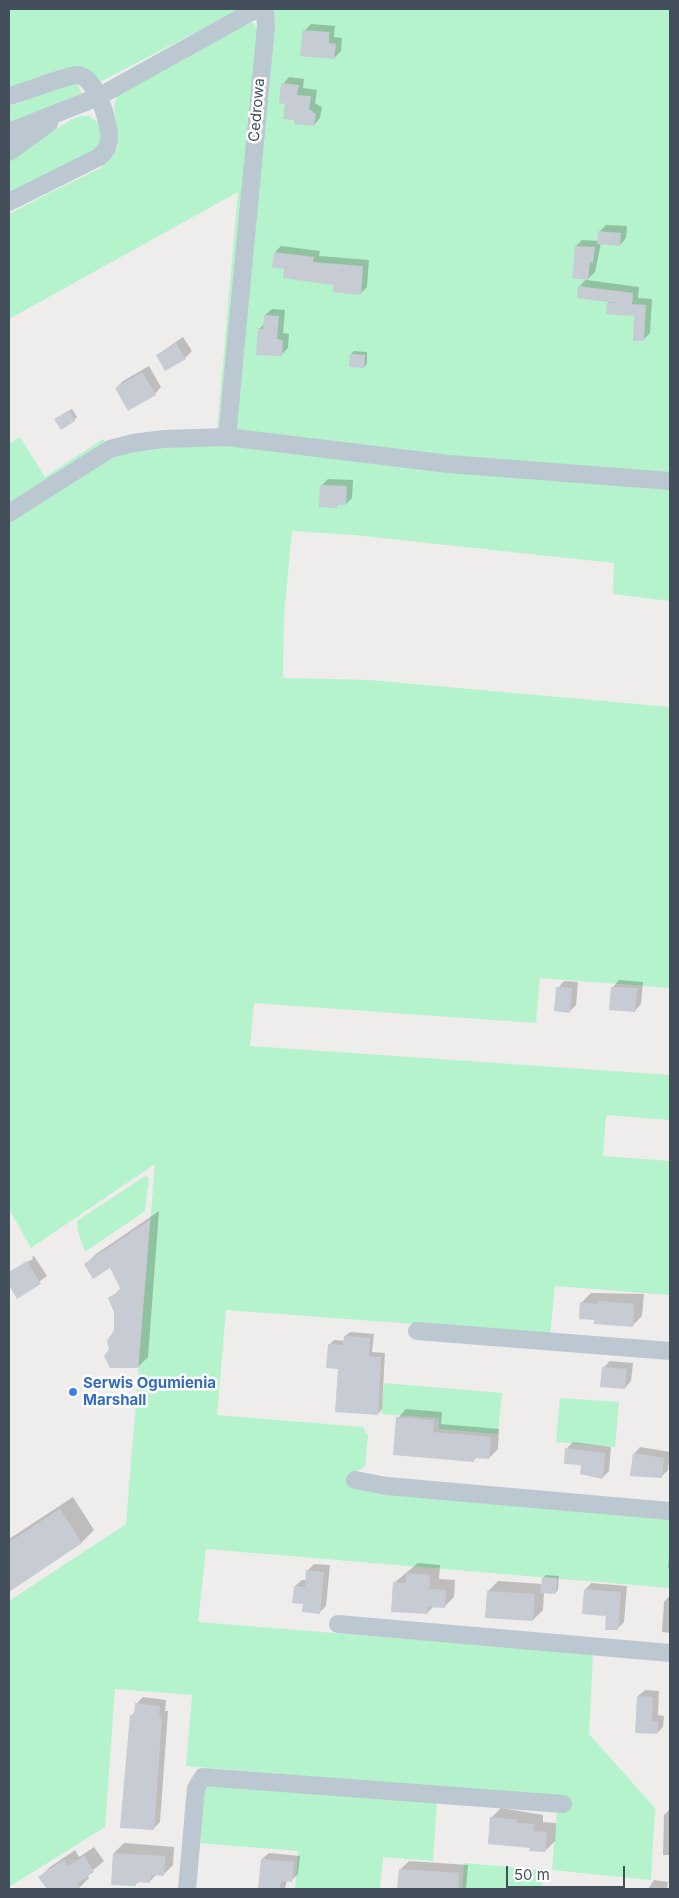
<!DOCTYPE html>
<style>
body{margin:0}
#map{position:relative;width:679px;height:1898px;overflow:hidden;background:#efecec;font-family:Inter,sans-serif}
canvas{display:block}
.frame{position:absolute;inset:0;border:10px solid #43505b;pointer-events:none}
.scale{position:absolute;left:506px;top:1866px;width:119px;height:22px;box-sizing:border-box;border:2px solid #43505b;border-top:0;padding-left:6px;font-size:15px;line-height:18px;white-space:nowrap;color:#43505b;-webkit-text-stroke:4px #fff;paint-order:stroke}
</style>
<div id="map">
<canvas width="679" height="1898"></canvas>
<div class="frame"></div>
<div class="scale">50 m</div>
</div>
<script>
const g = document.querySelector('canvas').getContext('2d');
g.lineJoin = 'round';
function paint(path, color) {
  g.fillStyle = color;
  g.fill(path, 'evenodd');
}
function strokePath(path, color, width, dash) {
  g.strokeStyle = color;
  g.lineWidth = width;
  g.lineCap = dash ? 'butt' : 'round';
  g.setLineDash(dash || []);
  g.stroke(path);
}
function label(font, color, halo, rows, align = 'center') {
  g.font = font + ' Inter,sans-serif';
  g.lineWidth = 5;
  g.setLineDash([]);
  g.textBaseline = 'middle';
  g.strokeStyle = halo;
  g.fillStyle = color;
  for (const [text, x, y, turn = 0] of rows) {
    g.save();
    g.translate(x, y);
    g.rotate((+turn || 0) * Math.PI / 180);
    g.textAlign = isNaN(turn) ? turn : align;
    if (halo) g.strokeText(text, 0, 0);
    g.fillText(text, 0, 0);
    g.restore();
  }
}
paint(new Path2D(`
 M 9,9 L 240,9 L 98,83 L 80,68 L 64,68 L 9,88 Z
 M 270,9 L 670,9 L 670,601 L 613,594 L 614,563 L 354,535 L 292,531 L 284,615 L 283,678 L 370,680 L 670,707 L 670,988 L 540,978 L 536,1023 L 254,1003 L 250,1046 L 670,1075 L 670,1120 L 606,1115 L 603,1156 L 670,1161 L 670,1295 L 555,1286 L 550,1334 L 226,1310 L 217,1415 L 363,1427 L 368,1436 L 365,1466 L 356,1472 L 354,1486 L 670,1516 L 670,1588 L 206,1549 L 198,1622 L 593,1654 L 589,1734 L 655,1808 L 651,1880 L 552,1870 L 558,1797 L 186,1766 L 192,1695 L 115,1689 L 105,1827 L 9,1887 L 9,1601 L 126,1524 L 155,1164 L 31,1248 L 9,1209 L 9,518 L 118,453 L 216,443 L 238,192 L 9,319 L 9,214 L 49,193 L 101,168 L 118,147 L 114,106 L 117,96 L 201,47 L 252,22 L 259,29 Z
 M 76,83 L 82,93 L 9,125 L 9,106 C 32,101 52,86 76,83 Z
 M 82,116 L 89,116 L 101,124 L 103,137 L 97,151 L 9,194 L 9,159 L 72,119 Z
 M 20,437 L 45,477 L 103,439 L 107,445 L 9,506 L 9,444 Z
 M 145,1176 L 149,1178 L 145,1211 L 85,1252 L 78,1231 L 77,1221 Z
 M 384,1383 L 502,1393 L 498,1434 L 439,1429 L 439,1418 L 381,1414 Z
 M 560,1398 L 619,1402 L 615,1447 L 556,1442 Z
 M 207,1786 L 437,1801 L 433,1861 L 383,1857 L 380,1889 L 295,1889 L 298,1851 L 199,1843 L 202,1793 Z
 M 464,1863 L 544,1870 L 541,1889 L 462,1889 Z`), '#b4f3cb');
paint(new Path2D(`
 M 311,24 L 335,26 L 334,37 L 342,38 L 341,51 L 334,58 L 304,31 Z
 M 289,77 L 304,79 L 303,88 L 317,90 L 315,103 L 322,107 L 320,118 L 314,125 L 295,119 L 283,84 Z
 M 606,225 L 627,226 L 626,238 L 620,245 L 601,243 L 595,272 L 587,280 L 639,287 L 638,298 L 652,299 L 650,333 L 643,340 L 635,315 L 608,303 L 610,301 L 578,297 L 580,286 L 587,278 L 576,246 L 582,240 L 599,241 L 600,231 Z
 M 281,246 L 320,251 L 319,256 L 369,260 L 367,287 L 360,294 L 335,283 L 275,252 Z
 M 272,309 L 285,310 L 283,333 L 289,334 L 288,348 L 281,355 L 259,329 L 264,324 L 265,315 Z
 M 183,337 L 192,351 L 185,358 L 157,355 Z
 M 354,351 L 367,352 L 367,364 L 364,367 L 351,354 Z
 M 149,366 L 161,387 L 155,394 L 116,388 L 123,381 Z
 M 72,409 L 77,417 L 74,420 L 59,417 Z
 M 328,479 L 353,480 L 352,498 L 346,504 L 339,504 L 336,507 L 321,486 Z
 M 619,980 L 643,982 L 641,1004 L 635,1011 L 613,987 Z
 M 564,981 L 578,982 L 576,1005 L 570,1011 L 558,988 Z
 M 159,1211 L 148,1357 L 138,1367 L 111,1349 L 115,1330 L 115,1311 L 110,1299 L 121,1288 L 110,1266 L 86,1264 L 96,1254 Z
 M 34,1256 L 47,1276 L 18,1297 L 9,1283 L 9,1272 L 33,1259 L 32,1257 Z
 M 591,1293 L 644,1294 L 642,1316 L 632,1326 L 596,1319 L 581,1303 Z
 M 350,1332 L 374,1334 L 372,1352 L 385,1353 L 382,1409 L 378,1414 L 339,1368 L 329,1345 L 334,1340 L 345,1341 L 345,1336 Z
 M 610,1361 L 633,1363 L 631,1381 L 625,1388 L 603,1368 Z
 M 406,1409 L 442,1412 L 441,1424 L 499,1429 L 498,1449 L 489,1458 L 477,1457 L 473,1461 L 398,1418 Z
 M 573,1442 L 611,1447 L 609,1471 L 603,1477 L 582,1464 L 567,1448 Z
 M 640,1447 L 670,1452 L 668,1470 L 661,1477 L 634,1454 Z
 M 73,1497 L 94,1530 L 82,1542 L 9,1591 L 9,1539 Z
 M 670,1545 L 670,1568 L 668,1568 Z
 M 418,1563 L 440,1565 L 439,1579 L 455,1580 L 454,1597 L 444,1607 L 434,1606 L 427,1613 L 394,1583 Z
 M 314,1564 L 330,1565 L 326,1606 L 320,1612 L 304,1603 L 294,1602 L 295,1586 L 302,1580 L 306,1580 L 307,1571 Z
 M 546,1575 L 559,1576 L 558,1590 L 555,1593 L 544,1592 L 543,1610 L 533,1620 L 488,1591 L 498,1581 L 542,1584 L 543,1578 Z
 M 591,1583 L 627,1586 L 624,1622 L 617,1629 L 585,1590 Z
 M 670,1595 L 670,1633 L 662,1632 L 664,1602 Z
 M 645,1690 L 659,1691 L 658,1715 L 664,1716 L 663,1727 L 657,1733 L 638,1696 Z
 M 143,1697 L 166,1700 L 165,1711 L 168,1711 L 160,1822 L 153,1829 L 131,1716 L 135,1712 L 136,1704 Z
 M 501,1808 L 543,1815 L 543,1822 L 556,1823 L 555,1841 L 545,1851 L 531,1847 L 491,1818 Z
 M 670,1809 L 670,1855 L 663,1855 L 664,1815 Z
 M 124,1843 L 174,1847 L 173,1865 L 163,1875 L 157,1874 L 150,1881 L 139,1881 L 135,1885 L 114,1853 Z
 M 94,1847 L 104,1861 L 87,1875 L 89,1878 L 79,1888 L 48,1889 L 40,1877 L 50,1867 L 75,1850 L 79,1857 Z
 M 269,1853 L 300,1856 L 298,1874 L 291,1881 L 287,1880 L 285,1889 L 259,1889 L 262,1859 Z
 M 409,1861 L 468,1865 L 466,1889 L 398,1889 L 400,1870 Z
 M 654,1880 L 668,1882 L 667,1889 L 648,1889 Z
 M 554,1887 L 588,1889 L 551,1889 Z`), '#0003');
paint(new Path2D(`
 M 303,30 L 329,32 L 329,43 L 336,44 L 334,59 L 300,56 Z
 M 281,83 L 299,85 L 297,95 L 311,96 L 309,109 L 316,114 L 314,126 L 294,124 L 294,120 L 283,119 L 285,104 L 279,103 Z
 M 598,231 L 621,233 L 620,246 L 597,244 Z
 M 575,246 L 595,247 L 593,263 L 590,262 L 588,280 L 572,278 Z
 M 274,252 L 314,257 L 313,262 L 363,266 L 361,295 L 333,292 L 333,285 L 283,278 L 284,269 L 272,267 Z
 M 578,286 L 633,293 L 632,304 L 646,305 L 644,341 L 633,341 L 634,316 L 606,314 L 607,303 L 616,303 L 577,298 Z
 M 264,315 L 279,316 L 277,339 L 283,340 L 282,356 L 256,355 L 258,328 L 263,329 Z
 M 176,343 L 186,359 L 165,371 L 156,355 Z
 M 350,354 L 365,355 L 364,368 L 349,367 Z
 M 142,372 L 156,395 L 128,411 L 115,388 Z
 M 69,410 L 75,421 L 61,430 L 54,419 Z
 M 320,485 L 347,486 L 346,505 L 337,505 L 337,508 L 319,507 Z
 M 556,987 L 572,988 L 570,1013 L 554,1011 Z
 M 611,987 L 637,988 L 635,1012 L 609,1010 Z
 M 150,1220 L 138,1368 L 110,1368 L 104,1356 L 109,1349 L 107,1341 L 114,1330 L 114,1312 L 108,1298 L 121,1290 L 110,1268 L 93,1279 L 84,1264 Z
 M 27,1261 L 41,1284 L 17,1299 L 9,1285 L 9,1272 Z
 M 598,1301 L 634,1304 L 633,1327 L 594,1324 L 594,1320 L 579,1319 L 580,1302 L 598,1304 Z
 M 344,1336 L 370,1338 L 369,1356 L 381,1357 L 378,1415 L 335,1412 L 338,1369 L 326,1368 L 328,1344 L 343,1345 Z
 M 602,1367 L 627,1369 L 625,1389 L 600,1387 Z
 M 396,1417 L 434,1420 L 433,1432 L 491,1437 L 489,1459 L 474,1458 L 474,1462 L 393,1455 Z
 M 565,1448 L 605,1453 L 603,1479 L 580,1474 L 581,1465 L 564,1464 Z
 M 633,1453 L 664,1458 L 662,1478 L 630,1476 Z
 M 60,1509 L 82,1543 L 9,1592 L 9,1542 Z
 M 306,1570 L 324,1572 L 320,1614 L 302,1612 L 303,1604 L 292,1603 L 294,1586 L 305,1587 Z
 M 407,1573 L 430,1575 L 429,1589 L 446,1590 L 445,1608 L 428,1607 L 428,1614 L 391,1612 L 393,1582 L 406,1583 Z
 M 542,1577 L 557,1578 L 556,1594 L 540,1593 Z
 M 584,1589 L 621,1592 L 618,1630 L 605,1630 L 606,1616 L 582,1614 Z
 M 487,1591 L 535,1594 L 533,1621 L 485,1618 Z
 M 637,1696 L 653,1697 L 652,1721 L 658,1722 L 657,1734 L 635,1733 Z
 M 135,1703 L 160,1706 L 159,1717 L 162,1717 L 154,1830 L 120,1828 L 130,1715 L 134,1715 Z
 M 490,1817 L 517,1820 L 517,1823 L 534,1824 L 533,1831 L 547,1832 L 545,1852 L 529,1851 L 530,1848 L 488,1844 Z
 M 113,1853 L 165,1856 L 164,1876 L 151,1875 L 150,1883 L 136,1882 L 136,1886 L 111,1885 Z
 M 84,1856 L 94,1872 L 77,1884 L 80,1889 L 47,1889 L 38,1877 L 64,1860 L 68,1866 Z
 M 261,1859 L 294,1862 L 292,1882 L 281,1881 L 280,1889 L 258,1889 Z
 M 399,1869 L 459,1873 L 458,1889 L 397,1889 Z`), '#c7cbd3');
strokePath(new Path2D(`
 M 9,96 C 22,93 70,74 78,75 C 97,78 113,129 108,145 C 106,151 103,154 99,157 L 9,202
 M 9,132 L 98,97 L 251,12 L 261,10 L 265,12 L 266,26 L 227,437
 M 9,152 L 49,123
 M 9,513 L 110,449 L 133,443 L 164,439 L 227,437 L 449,464 L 670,481
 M 417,1331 L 670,1351
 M 355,1480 L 387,1486 L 670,1511
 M 338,1624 L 670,1653
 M 187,1889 L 196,1788 L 203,1777 L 563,1804`), '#bbc7d1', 18);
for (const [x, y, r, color] of [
 [73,1392,5,"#3f7fe0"]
]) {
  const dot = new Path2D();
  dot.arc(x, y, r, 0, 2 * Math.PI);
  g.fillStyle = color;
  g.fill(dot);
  strokePath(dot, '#fff', 2);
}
label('15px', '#43505b', '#fff', [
 ["Cedrowa",257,110,-85]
]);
label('bold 15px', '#366cbe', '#fff', [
 ["Serwis Ogumienia",83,1383],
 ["Marshall",83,1400]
], 'left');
</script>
